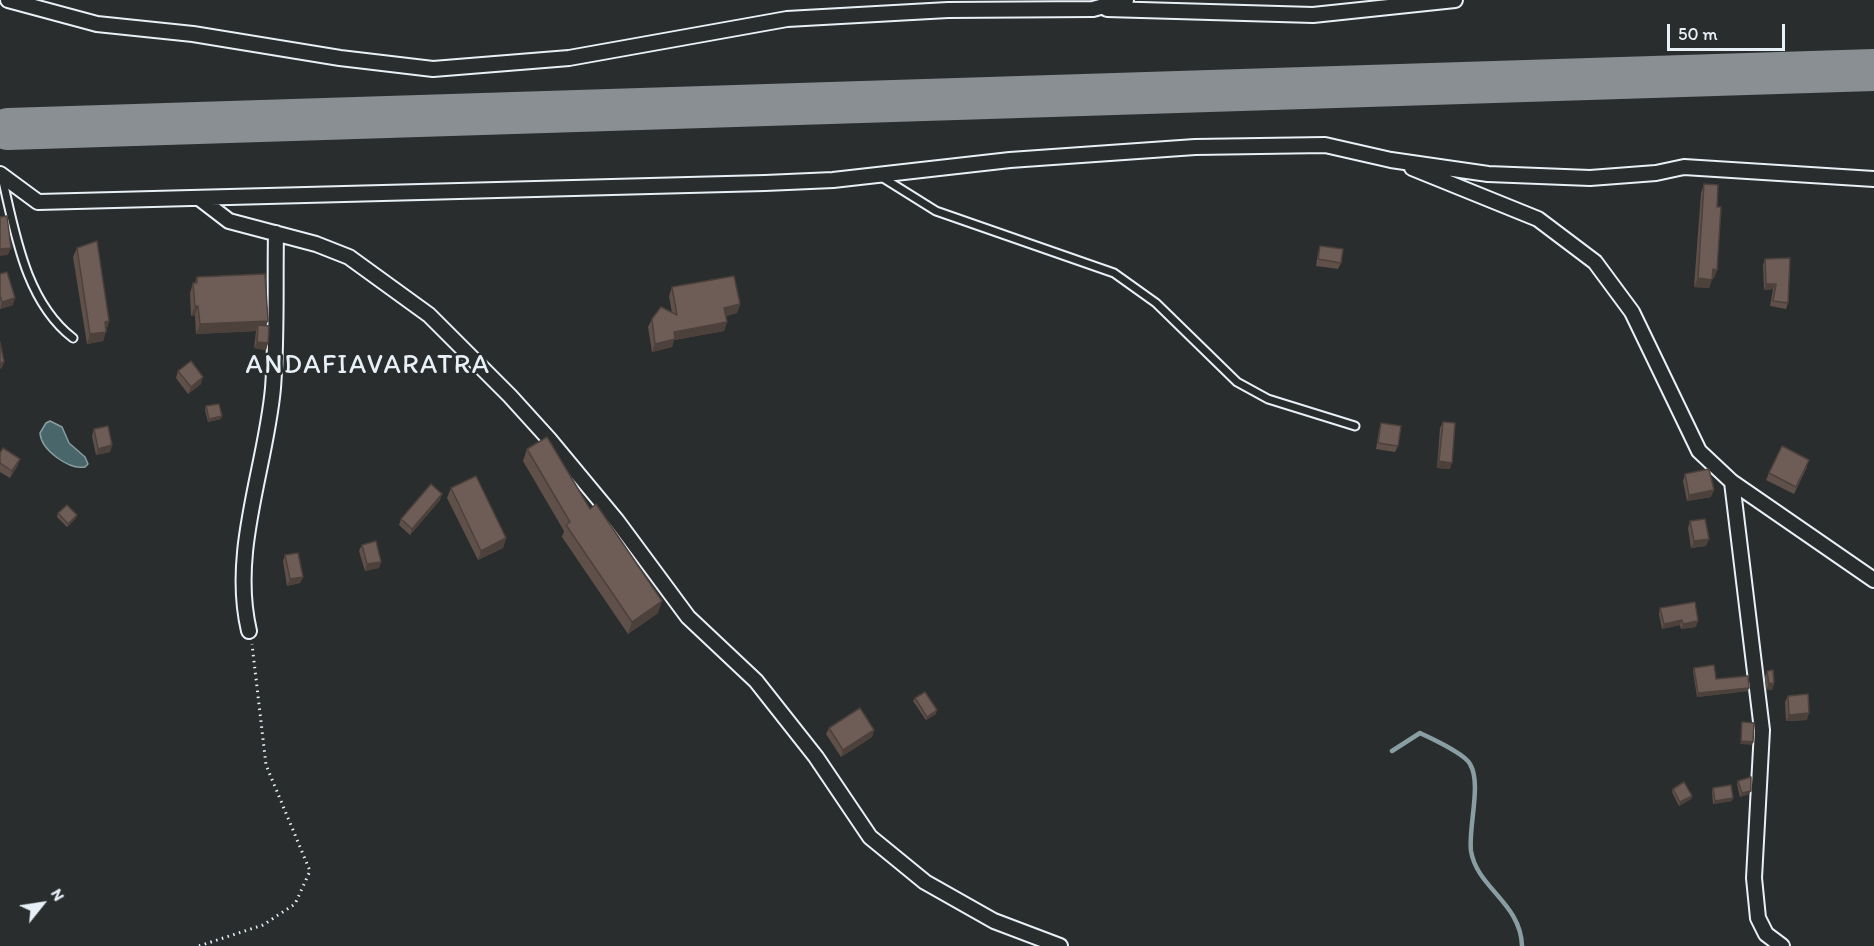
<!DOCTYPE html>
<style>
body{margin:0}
#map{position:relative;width:1874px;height:946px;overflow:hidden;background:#2a2d2e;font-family:Itim,sans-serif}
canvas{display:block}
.north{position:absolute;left:12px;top:874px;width:60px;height:60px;-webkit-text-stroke:4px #2a2d2e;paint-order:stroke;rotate:60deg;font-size:16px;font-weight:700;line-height:24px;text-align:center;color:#e8f1f8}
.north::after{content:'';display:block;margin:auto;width:21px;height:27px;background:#e8f1f8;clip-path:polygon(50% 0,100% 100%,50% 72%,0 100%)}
.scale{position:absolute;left:1667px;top:24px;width:118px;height:27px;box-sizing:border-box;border:3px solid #e8f1f8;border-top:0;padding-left:8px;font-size:18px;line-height:21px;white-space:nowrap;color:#e8f1f8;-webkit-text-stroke:4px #2a2d2e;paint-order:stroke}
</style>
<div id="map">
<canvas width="1874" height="946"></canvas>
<div class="north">N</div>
<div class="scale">50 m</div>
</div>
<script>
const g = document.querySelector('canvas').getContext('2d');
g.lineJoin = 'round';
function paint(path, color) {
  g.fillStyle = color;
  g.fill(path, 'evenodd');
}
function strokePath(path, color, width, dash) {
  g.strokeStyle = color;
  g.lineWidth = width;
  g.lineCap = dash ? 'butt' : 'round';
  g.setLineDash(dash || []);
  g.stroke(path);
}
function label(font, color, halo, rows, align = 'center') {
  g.font = font + ' Itim,sans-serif';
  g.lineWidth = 5;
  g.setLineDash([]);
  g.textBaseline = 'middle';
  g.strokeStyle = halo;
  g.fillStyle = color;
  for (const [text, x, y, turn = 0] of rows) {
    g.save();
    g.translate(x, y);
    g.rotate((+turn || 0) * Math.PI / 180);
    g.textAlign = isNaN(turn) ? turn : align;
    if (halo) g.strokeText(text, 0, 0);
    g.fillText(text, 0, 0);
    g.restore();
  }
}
const water = new Path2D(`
 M 50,421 L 62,427 L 69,443 L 85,457 L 88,464 L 85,467 C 69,470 41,450 40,433 L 46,423 Z`);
paint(water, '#49676a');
strokePath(water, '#899ea3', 1.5);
strokePath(new Path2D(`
 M 1392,751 L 1420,733 C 1432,739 1464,753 1470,764 C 1482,784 1468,827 1471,851 C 1477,888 1521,903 1522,946`), '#899ea3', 4.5);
strokePath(new Path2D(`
 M 8,129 L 1874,70`), '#898f93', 42);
const service = new Path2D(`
 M 880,176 L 936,211 L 1114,273 L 1156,303 L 1237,382 L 1268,399 L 1355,426
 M 2,177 C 15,232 25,301 73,338`);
const minor = new Path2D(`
 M 8,0 L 97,24 L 193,34 L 340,58 L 433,69 L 569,58 L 787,19 L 948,10 L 1093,9 L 1126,0
 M 1107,9 L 1313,15 L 1455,0
 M 1412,168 L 1538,219 L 1595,262 L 1632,312 L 1699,451 L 1732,482 L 1874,580
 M 0,174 L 38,202 L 765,183 L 833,180 L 1010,160 L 1195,147 L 1325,145 L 1391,160 L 1488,174 L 1590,178 L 1656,173 L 1684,167 L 1874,179
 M 199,198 L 229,221 L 316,244 L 349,257 L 429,315 L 510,396 L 549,439 L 617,521 L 688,617 L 756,681 L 816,757 L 870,837 L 925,882 L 994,921 L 1060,946
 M 1732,482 L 1762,730 L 1754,878 L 1758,918 L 1766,934 L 1782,946
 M 249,631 C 230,551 266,467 273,388 C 277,336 275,284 276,233`);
strokePath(service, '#e8f1f8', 11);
strokePath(minor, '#e8f1f8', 18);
strokePath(new Path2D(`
 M 199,946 L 263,925 L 295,904 L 310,871 L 266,765 L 252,644`), '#e8f1f8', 3, [1.5, 4.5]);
strokePath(service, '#2a2d2e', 7);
strokePath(minor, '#2a2d2e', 14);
paint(new Path2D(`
 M 1704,184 L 1717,207 L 1717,270 L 1714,278 L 1712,278 L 1709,288 L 1694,287 L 1701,193 Z
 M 1320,246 L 1341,263 L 1338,269 L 1316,266 L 1318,252 Z
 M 77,248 L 109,321 L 103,341 L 87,344 L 73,257 Z
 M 1765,259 L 1788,303 L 1786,309 L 1770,306 L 1773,289 L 1764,290 L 1763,265 Z
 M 0,274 L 13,305 L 0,309 Z
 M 197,277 L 266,326 L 268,343 L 266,350 L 254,348 L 256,331 L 196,334 L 195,315 L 191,316 L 190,293 L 193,283 L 195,283 Z
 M 672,287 L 740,304 L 737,313 L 726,316 L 727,322 L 724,331 L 674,340 L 672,347 L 652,352 L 648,327 L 652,319 L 672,313 L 669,296 Z
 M 178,371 L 201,384 L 188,394 L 176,378 Z
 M 206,406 L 221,419 L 208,422 L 205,410 Z
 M 1443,422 L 1450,469 L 1437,468 L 1440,428 Z
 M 1381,423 L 1398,446 L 1395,452 L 1376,449 L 1379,430 Z
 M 94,429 L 112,445 L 110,452 L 96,455 L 92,436 Z
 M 527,449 L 590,509 L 658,613 L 628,634 L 562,537 L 564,531 L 523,461 Z
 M 0,453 L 18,465 L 10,478 L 0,472 Z
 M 1807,467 L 1794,494 L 1766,480 L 1769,473 Z
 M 1685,474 L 1711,497 L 1687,501 L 1683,481 Z
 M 451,488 L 506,538 L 503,548 L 478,560 L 447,498 Z
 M 440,500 L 410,535 L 399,525 L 401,519 Z
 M 58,513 L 76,518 L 67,527 L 57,517 Z
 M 1690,521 L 1709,539 L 1706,546 L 1691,548 L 1688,528 Z
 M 362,545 L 381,562 L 379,568 L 365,571 L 359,551 Z
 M 285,555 L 303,577 L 300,583 L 287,586 L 283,561 Z
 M 1660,608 L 1696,627 L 1681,629 L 1680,625 L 1662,629 L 1659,614 Z
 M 1694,668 L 1716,679 L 1748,691 L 1697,697 L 1693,671 Z
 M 1767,671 L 1774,683 L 1772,690 L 1766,690 L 1765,677 Z
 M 1788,696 L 1807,720 L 1786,721 L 1785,702 Z
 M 915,698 L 936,714 L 926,720 L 913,701 Z
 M 829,728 L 874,730 L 872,737 L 841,757 L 826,734 Z
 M 1738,781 L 1749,794 L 1740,797 L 1737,784 Z
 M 1713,788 L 1732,801 L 1713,804 L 1712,791 Z
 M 1673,789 L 1692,796 L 1691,799 L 1679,806 L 1672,792 Z`), '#5f504a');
paint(new Path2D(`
 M 11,248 L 8,255 L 0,256 L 0,249 Z
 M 1713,269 L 1717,270 L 1714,278 L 1710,278 Z
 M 1698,278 L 1712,280 L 1709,288 L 1694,287 Z
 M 1766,284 L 1776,284 L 1773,289 L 1764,290 Z
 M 15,298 L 13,305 L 0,309 L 2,302 Z
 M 740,304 L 737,313 L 721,317 L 724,308 Z
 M 195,306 L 198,306 L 195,315 L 191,316 Z
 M 109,321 L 106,331 L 105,322 Z
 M 268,321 L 264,331 L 258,325 L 256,331 L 196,334 L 200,324 Z
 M 727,322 L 724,331 L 674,340 L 672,347 L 652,352 L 655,344 L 674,332 Z
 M 106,332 L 103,341 L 87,344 L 90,334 Z
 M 257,342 L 268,343 L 266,350 L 254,348 Z
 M 4,362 L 2,368 L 0,369 L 0,363 Z
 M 203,377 L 201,384 L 188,394 L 191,387 Z
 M 222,416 L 221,419 L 208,422 L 209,419 Z
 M 112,445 L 110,452 L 96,455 L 98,449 Z
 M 20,459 L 18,465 L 10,478 L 12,471 Z
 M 1439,461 L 1452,463 L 1450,469 L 1437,468 Z
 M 1714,490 L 1711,497 L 1687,501 L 1689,495 Z
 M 442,494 L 440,500 L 410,535 L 412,529 Z
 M 77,515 L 76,518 L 67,527 L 68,524 Z
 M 506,538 L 503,548 L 478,560 L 481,551 Z
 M 1709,539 L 1706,546 L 1691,548 L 1694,541 Z
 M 381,562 L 379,568 L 365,571 L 367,564 Z
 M 303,577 L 300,583 L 287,586 L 290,579 Z
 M 662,601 L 658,613 L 628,634 L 632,622 Z
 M 1682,620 L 1680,625 L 1662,629 L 1664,624 Z
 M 1698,621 L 1696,627 L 1681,629 L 1683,624 Z
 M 1774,683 L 1772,690 L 1766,690 L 1769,684 Z
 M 1749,688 L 1748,691 L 1697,697 L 1698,693 Z
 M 937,710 L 936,714 L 926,720 L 927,717 Z
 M 1809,713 L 1807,720 L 1786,721 L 1789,715 Z
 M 874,730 L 872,737 L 841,757 L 843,750 Z
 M 1741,741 L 1753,742 L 1752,745 L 1740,744 Z
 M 1751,791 L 1749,794 L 1740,797 L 1742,793 Z
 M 1692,796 L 1691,799 L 1679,806 L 1680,802 Z
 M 1733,798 L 1732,801 L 1713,804 L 1715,801 Z`), '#4d413c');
const building = new Path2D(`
 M 1704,184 L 1718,185 L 1717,207 L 1721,207 L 1717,270 L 1713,269 L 1712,280 L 1698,278 Z
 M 7,216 L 11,248 L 0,249 L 0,217 Z
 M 97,241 L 109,321 L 105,322 L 106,332 L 90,334 L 77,248 Z
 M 1320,246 L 1343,249 L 1341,263 L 1318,259 Z
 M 1790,258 L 1788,303 L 1773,301 L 1776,284 L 1766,284 L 1765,259 Z
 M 7,272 L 15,298 L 2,302 L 0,295 L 0,274 Z
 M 265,274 L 268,321 L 200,324 L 198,306 L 195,306 L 193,283 L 197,283 L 197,277 Z
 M 734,276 L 740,304 L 724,308 L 727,322 L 674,332 L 675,339 L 655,344 L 652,319 L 661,307 L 677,315 L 672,287 Z
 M 258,325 L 269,326 L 268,343 L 257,342 Z
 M 0,342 L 4,362 L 0,363 Z
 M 191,361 L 203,377 L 191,387 L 178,371 Z
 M 219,404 L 222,416 L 209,419 L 206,406 Z
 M 1443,422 L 1455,423 L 1452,463 L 1439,461 Z
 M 1381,423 L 1401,426 L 1398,446 L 1378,443 Z
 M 108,426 L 112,445 L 98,449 L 94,429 Z
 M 547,437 L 590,509 L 596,504 L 662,601 L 632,622 L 566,525 L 570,522 L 527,449 Z
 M 1782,446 L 1809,460 L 1796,487 L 1769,473 Z
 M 3,448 L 20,459 L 12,471 L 0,463 L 0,453 Z
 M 1709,469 L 1714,490 L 1689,495 L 1685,474 Z
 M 476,476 L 506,538 L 481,551 L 451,488 Z
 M 431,484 L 442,494 L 412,529 L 401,519 Z
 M 67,505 L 77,515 L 68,524 L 58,513 Z
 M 1705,519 L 1709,539 L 1694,541 L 1690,521 Z
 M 376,541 L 381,562 L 367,564 L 362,545 Z
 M 298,553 L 303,577 L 290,579 L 285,555 Z
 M 1695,602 L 1698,621 L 1683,624 L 1682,620 L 1664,624 L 1660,608 Z
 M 1714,665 L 1716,679 L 1748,676 L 1749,688 L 1698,693 L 1694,668 Z
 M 1773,670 L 1774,683 L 1769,684 L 1767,671 Z
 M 925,692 L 937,710 L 927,717 L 915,698 Z
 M 1808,694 L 1809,713 L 1789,715 L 1788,696 Z
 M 860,708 L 874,730 L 843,750 L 829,728 Z
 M 1742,722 L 1754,723 L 1753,742 L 1741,741 Z
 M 1751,777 L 1751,791 L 1742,793 L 1738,781 Z
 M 1684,782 L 1692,796 L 1680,802 L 1673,789 Z
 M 1731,785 L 1733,798 L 1715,801 L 1713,788 Z`);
paint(building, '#6e5d56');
strokePath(building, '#4d413c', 1.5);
g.letterSpacing = '1.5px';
label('27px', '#e8f1f8', '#2a2d2e', [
 ["ANDAFIAVARATRA",368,366]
]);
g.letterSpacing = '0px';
</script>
